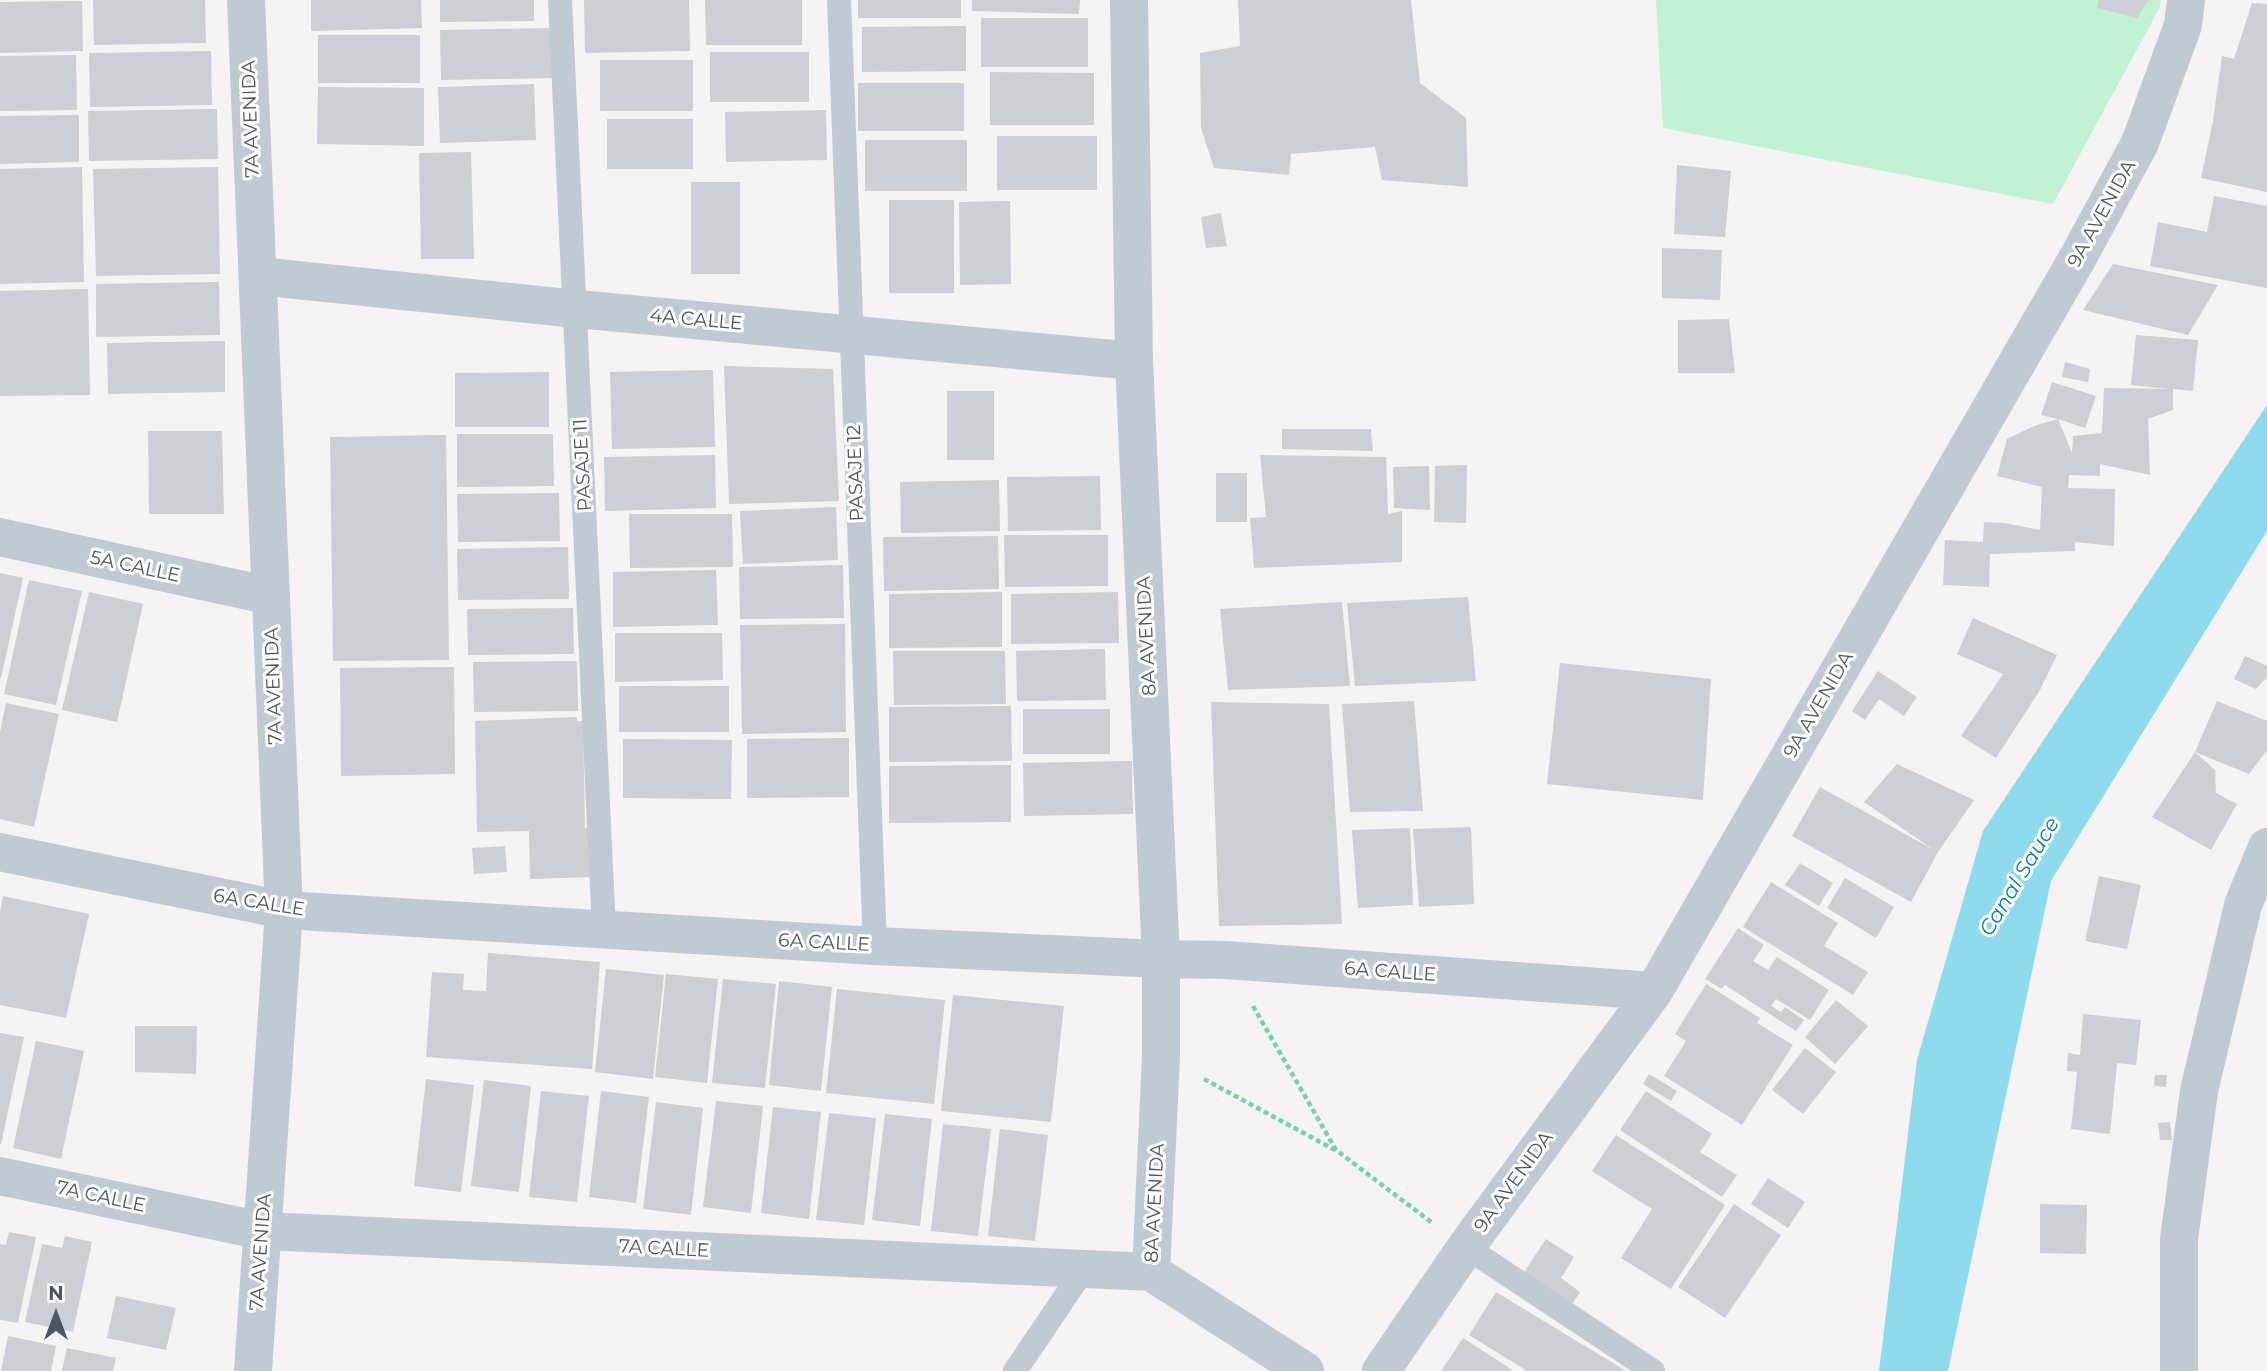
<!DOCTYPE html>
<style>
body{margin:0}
#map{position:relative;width:2267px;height:1371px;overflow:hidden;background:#f5f3f3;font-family:Montserrat,sans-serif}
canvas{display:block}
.north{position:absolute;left:21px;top:1280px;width:70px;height:70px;-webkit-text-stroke:5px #fff;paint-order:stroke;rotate:0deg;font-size:19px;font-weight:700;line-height:28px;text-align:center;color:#4a5661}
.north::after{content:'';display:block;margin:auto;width:24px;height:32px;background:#4a5661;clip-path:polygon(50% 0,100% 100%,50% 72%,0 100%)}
</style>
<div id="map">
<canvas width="2267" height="1371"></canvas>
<div class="north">N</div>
</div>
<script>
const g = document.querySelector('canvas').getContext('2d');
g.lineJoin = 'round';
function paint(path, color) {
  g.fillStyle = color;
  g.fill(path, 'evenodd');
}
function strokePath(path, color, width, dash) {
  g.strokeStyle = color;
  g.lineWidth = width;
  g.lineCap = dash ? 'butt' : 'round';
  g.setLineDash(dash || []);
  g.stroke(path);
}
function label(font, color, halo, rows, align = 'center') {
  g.font = font + ' Montserrat,sans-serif';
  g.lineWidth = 6;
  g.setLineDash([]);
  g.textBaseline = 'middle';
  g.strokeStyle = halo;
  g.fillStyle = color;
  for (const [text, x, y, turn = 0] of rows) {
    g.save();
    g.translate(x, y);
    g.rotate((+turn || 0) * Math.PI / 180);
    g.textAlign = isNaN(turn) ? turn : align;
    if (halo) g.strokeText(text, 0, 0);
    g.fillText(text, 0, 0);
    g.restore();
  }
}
paint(new Path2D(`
 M 1656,0 L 2161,0 L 2160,7 L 2053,204 L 1663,128 Z`), '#c3f1d5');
paint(new Path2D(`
 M 2267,405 L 2267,531 L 2051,881 L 1948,1371 L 1879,1371 L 1917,1060 L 1983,831 Z`), '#90daee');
paint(new Path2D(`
 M 93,0 L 205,0 L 206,43 L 94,45 Z
 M 311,0 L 421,0 L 422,28 L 311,31 Z
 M 440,0 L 534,0 L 534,21 L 440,22 Z
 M 584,0 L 689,0 L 690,51 L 585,53 Z
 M 705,0 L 802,0 L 802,45 L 706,45 Z
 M 858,0 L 961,0 L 961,18 L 858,18 Z
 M 972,0 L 1080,0 L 1079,14 L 972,11 Z
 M 1238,0 L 1411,0 L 1420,83 L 1466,118 L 1468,187 L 1382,180 L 1375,147 L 1291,154 L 1289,175 L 1214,168 L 1201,128 L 1200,53 L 1240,46 Z
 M 2099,0 L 2148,0 L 2137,18 L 2097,8 Z
 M 82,1 L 83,51 L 0,53 L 0,2 Z
 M 2252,3 L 2267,4 L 2267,192 L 2201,178 L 2213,121 L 2222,56 L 2234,59 Z
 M 981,18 L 1088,18 L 1088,67 L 981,67 Z
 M 966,26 L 966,71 L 862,72 L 862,27 Z
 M 553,28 L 554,78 L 441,80 L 440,30 Z
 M 318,35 L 420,35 L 420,83 L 318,83 Z
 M 211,51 L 212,105 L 90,107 L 89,53 Z
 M 710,52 L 809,52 L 809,102 L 710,102 Z
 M 76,55 L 77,110 L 0,111 L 0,56 Z
 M 600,60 L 693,60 L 693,111 L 600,111 Z
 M 990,72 L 1094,73 L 1094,125 L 990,125 Z
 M 858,83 L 964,83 L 964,131 L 858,131 Z
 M 534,84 L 536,140 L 440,143 L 438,87 Z
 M 318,87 L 424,88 L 424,146 L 317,144 Z
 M 217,109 L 218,159 L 89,161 L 88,111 Z
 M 826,110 L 827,160 L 726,162 L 725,112 Z
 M 79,115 L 79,162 L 0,164 L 0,116 Z
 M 607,119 L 693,119 L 693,169 L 607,169 Z
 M 997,136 L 1097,136 L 1097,190 L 997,190 Z
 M 865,140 L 967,140 L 967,191 L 865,191 Z
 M 471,152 L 474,259 L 421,259 L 419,153 Z
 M 1677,165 L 1731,171 L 1725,237 L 1674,234 Z
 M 82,167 L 84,282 L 0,284 L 0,169 Z
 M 218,167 L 220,274 L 96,276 L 93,169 Z
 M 691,182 L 740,182 L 740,274 L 691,274 Z
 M 2214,196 L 2267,206 L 2267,288 L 2150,266 L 2158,222 L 2207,232 Z
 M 889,200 L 954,200 L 954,293 L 889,293 Z
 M 1010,201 L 1011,284 L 960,285 L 959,202 Z
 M 1221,213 L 1227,246 L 1206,248 L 1201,217 Z
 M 1662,248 L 1722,250 L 1720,300 L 1662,298 Z
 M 2113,264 L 2218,285 L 2188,335 L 2083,310 Z
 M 219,282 L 220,335 L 96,337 L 96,284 Z
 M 88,289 L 90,395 L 0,396 L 0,291 Z
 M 1729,319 L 1735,373 L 1678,373 L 1678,320 Z
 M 2136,335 L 2198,340 L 2193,391 L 2173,389 L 2173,410 L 2148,419 L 2150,475 L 2100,464 L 2100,476 L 2069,475 L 2068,488 L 2115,489 L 2114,546 L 2075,542 L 2075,551 L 1990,554 L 1989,587 L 1943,585 L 1945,540 L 1983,542 L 1984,522 L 2004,523 L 2040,530 L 2042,487 L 1997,476 L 2007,439 L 2034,426 L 2058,419 L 2041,415 L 2052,382 L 2096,396 L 2085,428 L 2058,419 L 2072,453 L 2073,436 L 2102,433 L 2104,388 L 2169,389 L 2131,385 Z
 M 225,341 L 225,392 L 108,394 L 107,343 Z
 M 2065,362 L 2090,369 L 2088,382 L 2062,377 Z
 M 724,366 L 833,369 L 839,501 L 729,504 Z
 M 713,370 L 715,447 L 612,449 L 610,372 Z
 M 549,372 L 549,427 L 455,427 L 455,373 Z
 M 947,391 L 994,391 L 994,460 L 947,460 Z
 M 1282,429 L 1371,429 L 1373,451 L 1282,449 Z
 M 148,431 L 222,431 L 224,514 L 149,514 Z
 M 457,434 L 553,434 L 554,486 L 457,487 Z
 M 446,435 L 449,660 L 333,661 L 330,437 Z
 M 715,455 L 716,508 L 605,511 L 604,457 Z
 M 1260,455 L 1386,457 L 1388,514 L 1402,511 L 1402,562 L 1254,568 L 1250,518 L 1266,517 Z
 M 1467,465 L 1466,523 L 1434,522 L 1435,466 Z
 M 1429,466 L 1430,510 L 1394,508 L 1393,467 Z
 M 1216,473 L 1247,473 L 1247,522 L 1216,522 Z
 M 1100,476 L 1101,530 L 1008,531 L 1007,477 Z
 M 999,480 L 1000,531 L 901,533 L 900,482 Z
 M 559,493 L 560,541 L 458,542 L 457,494 Z
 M 836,507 L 838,560 L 743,564 L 740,511 Z
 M 629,514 L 732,514 L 733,567 L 630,568 Z
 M 1004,535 L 1108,535 L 1108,586 L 1005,587 Z
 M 998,536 L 999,589 L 884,591 L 883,537 Z
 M 568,547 L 569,599 L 458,600 L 457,549 Z
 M 843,565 L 844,618 L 740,619 L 739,567 Z
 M 716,570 L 718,625 L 613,627 L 613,572 Z
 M 0,573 L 23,578 L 1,678 L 0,678 Z
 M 29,580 L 82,591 L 56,705 L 4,694 Z
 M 89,592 L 143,604 L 117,722 L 62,710 Z
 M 1002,592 L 1002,647 L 889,648 L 889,594 Z
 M 1118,592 L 1119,643 L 1011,644 L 1011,594 Z
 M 1468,597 L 1476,681 L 1355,686 L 1347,603 Z
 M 1342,602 L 1350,686 L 1228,690 L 1220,609 Z
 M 573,608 L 574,654 L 468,655 L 467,609 Z
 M 1973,618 L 2057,655 L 2040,690 L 1996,758 L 1961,736 L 2003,674 L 1957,654 Z
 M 845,624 L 846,732 L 742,734 L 740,625 Z
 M 615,633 L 722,633 L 723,680 L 615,682 Z
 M 1105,649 L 1106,700 L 1017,701 L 1016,651 Z
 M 893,651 L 1005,651 L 1006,704 L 894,705 Z
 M 2245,656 L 2267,666 L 2267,677 L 2256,689 L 2234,679 Z
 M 577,661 L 578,711 L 474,712 L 473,662 Z
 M 1560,663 L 1711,679 L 1703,800 L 1547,784 Z
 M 454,667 L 455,774 L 341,776 L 340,668 Z
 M 1878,671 L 1917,697 L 1904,716 L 1879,699 L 1865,720 L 1852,711 Z
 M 619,686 L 729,686 L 729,732 L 619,732 Z
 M 1414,701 L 1423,811 L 1350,812 L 1342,704 Z
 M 2217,701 L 2267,721 L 2267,750 L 2249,774 L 2195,752 L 2215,770 L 2216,793 L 2237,804 L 2211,850 L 2152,817 L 2195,752 Z
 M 1211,702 L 1329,704 L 1342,924 L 1219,926 Z
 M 6,703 L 59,714 L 34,827 L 0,819 L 0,732 Z
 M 1011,706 L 1012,761 L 889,762 L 889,707 Z
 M 1023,709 L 1110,709 L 1110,754 L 1023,754 Z
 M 577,717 L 577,721 L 583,721 L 585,828 L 591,827 L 593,877 L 530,879 L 529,831 L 477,832 L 475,721 Z
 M 849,738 L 849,797 L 747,798 L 747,739 Z
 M 623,739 L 732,740 L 731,799 L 623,798 Z
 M 1132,761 L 1133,814 L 1024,816 L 1023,763 Z
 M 1897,764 L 1974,800 L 1938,852 L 1911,902 L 1792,836 L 1820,787 L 1934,850 L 1864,802 Z
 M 1011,765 L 1011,822 L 889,823 L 889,766 Z
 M 1471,827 L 1474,904 L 1419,907 L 1413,829 Z
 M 1410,828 L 1413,905 L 1358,908 L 1352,830 Z
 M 505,846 L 507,872 L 474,874 L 472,848 Z
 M 1800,863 L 1833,883 L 1819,906 L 1785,885 Z
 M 2099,876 L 2141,885 L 2127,949 L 2085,941 Z
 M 1845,878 L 1894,907 L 1876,938 L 1827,908 Z
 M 1771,882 L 1838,923 L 1824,946 L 1868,972 L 1853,995 L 1743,927 Z
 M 3,896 L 89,914 L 66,1018 L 0,1005 L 0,912 Z
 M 1738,928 L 1764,945 L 1753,961 L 1768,970 L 1777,957 L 1829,990 L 1810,1020 L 1776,999 L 1771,1006 L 1781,1012 L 1785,1007 L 1804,1020 L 1796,1031 L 1725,985 L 1722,989 L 1705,979 Z
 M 488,953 L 600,962 L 592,1069 L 426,1057 L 432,972 L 464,974 L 463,990 L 486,991 Z
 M 606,969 L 664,975 L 653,1079 L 595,1072 Z
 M 666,974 L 718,979 L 707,1083 L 655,1077 Z
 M 723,979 L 776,984 L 765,1088 L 712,1083 Z
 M 779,981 L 832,987 L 821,1091 L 769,1085 Z
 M 1706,984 L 1760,1018 L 1757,1023 L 1793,1045 L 1742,1125 L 1664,1076 L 1686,1041 L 1675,1034 Z
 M 837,989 L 945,1000 L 934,1104 L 826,1093 Z
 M 953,995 L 1064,1006 L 1051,1122 L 941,1111 Z
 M 1836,1000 L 1868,1026 L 1835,1064 L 1805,1037 Z
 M 2083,1014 L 2141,1020 L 2136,1065 L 2117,1063 L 2110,1134 L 2071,1129 L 2077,1072 L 2067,1071 L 2068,1053 L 2080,1055 Z
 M 135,1026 L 197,1026 L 196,1074 L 135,1072 Z
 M 0,1033 L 24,1037 L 1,1144 L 0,1144 Z
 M 36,1041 L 84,1051 L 61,1159 L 13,1148 Z
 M 1805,1048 L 1836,1072 L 1803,1114 L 1772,1090 Z
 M 1649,1074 L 1677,1091 L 1671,1101 L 1643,1084 Z
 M 2155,1075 L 2167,1075 L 2166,1087 L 2154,1086 Z
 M 426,1079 L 474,1085 L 461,1192 L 414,1186 Z
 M 484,1080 L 531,1086 L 519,1192 L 471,1186 Z
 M 541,1091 L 589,1096 L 577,1202 L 529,1197 Z
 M 601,1091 L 649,1097 L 636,1203 L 589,1197 Z
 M 1646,1091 L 1712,1134 L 1700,1152 L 1737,1175 L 1722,1197 L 1620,1130 Z
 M 716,1101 L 763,1106 L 751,1213 L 703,1207 Z
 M 656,1102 L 703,1108 L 691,1215 L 643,1209 Z
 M 773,1107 L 821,1112 L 809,1219 L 761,1213 Z
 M 829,1113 L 876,1118 L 864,1225 L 816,1220 Z
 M 885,1114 L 932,1119 L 920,1226 L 872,1220 Z
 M 2170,1122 L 2172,1140 L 2160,1140 L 2158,1123 Z
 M 943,1124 L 991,1129 L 978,1236 L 931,1231 Z
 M 1000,1129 L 1048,1135 L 1035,1241 L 988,1236 Z
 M 1616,1135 L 1725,1205 L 1671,1289 L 1621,1258 L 1652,1209 L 1592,1171 Z
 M 1768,1178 L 1805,1202 L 1788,1228 L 1751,1204 Z
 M 1734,1204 L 1781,1235 L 1725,1318 L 1678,1287 Z
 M 2040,1204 L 2087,1205 L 2086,1254 L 2040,1253 Z
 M 9,1232 L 36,1237 L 18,1323 L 0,1320 L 0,1244 L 6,1245 Z
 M 65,1236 L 92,1242 L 73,1332 L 25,1322 L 42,1244 L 62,1248 Z
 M 1546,1239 L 1574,1257 L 1561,1278 L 1580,1292 L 1572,1304 L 1524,1272 Z
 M 1496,1292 L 1626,1371 L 1527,1371 L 1469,1335 Z
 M 116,1296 L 176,1308 L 166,1350 L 107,1338 Z
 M 8,1336 L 56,1346 L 51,1371 L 1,1371 Z
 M 1463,1338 L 1514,1371 L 1441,1371 Z
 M 67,1348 L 116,1358 L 113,1371 L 62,1371 Z`), '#cdcfd5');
strokePath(new Path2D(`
 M 1253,1006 L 1336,1150 L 1431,1222
 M 1204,1079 L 1335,1150`), '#7ad0a6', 4.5, [5, 3.5]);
strokePath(new Path2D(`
 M 560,0 L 604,930
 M 839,0 L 875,946
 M 1466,1247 L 1653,1371
 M 1015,1371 L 1084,1269`), '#c1cad2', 24);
strokePath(new Path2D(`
 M 246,0 L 284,910 L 253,1371
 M 1129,0 L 1134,361 L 1161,959 L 1161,1056 L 1151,1272
 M 258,276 L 577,309 L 1134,361
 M 0,537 L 271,596
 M 0,852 L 284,910 L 875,946 L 1161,959 L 1226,960 L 1654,991
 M 0,1176 L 263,1231 L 1151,1272 L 1305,1371
 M 1381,1371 L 1466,1247 L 1654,991 L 2077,259 L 2140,143 L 2183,25 L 2186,0
 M 2179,1371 L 2179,1239 L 2199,1091 L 2243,905 L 2267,847`), '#c1cad2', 38);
label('19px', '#4a5661', '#fff', [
 ["7A AVENIDA",251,119,-92],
 ["9A AVENIDA",2102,214,-61],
 ["4A CALLE",696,320,5],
 ["PASAJE 11",583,465,-93],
 ["PASAJE 12",856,473,-92],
 ["5A CALLE",135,567,12],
 ["8A AVENIDA",1147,636,-93],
 ["7A AVENIDA",274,686,-92],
 ["9A AVENIDA",1819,705,-60],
 ["6A CALLE",259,903,9],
 ["6A CALLE",824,943,3],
 ["6A CALLE",1390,972,4],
 ["9A AVENIDA",1514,1182,-54],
 ["7A CALLE",101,1197,12],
 ["8A AVENIDA",1155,1203,-87],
 ["7A CALLE",664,1249,3],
 ["7A AVENIDA",261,1252,-86]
]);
label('italic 21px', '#0c7c9b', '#fff', [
 ["Canal Sauce",2020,877,-59]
]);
</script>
